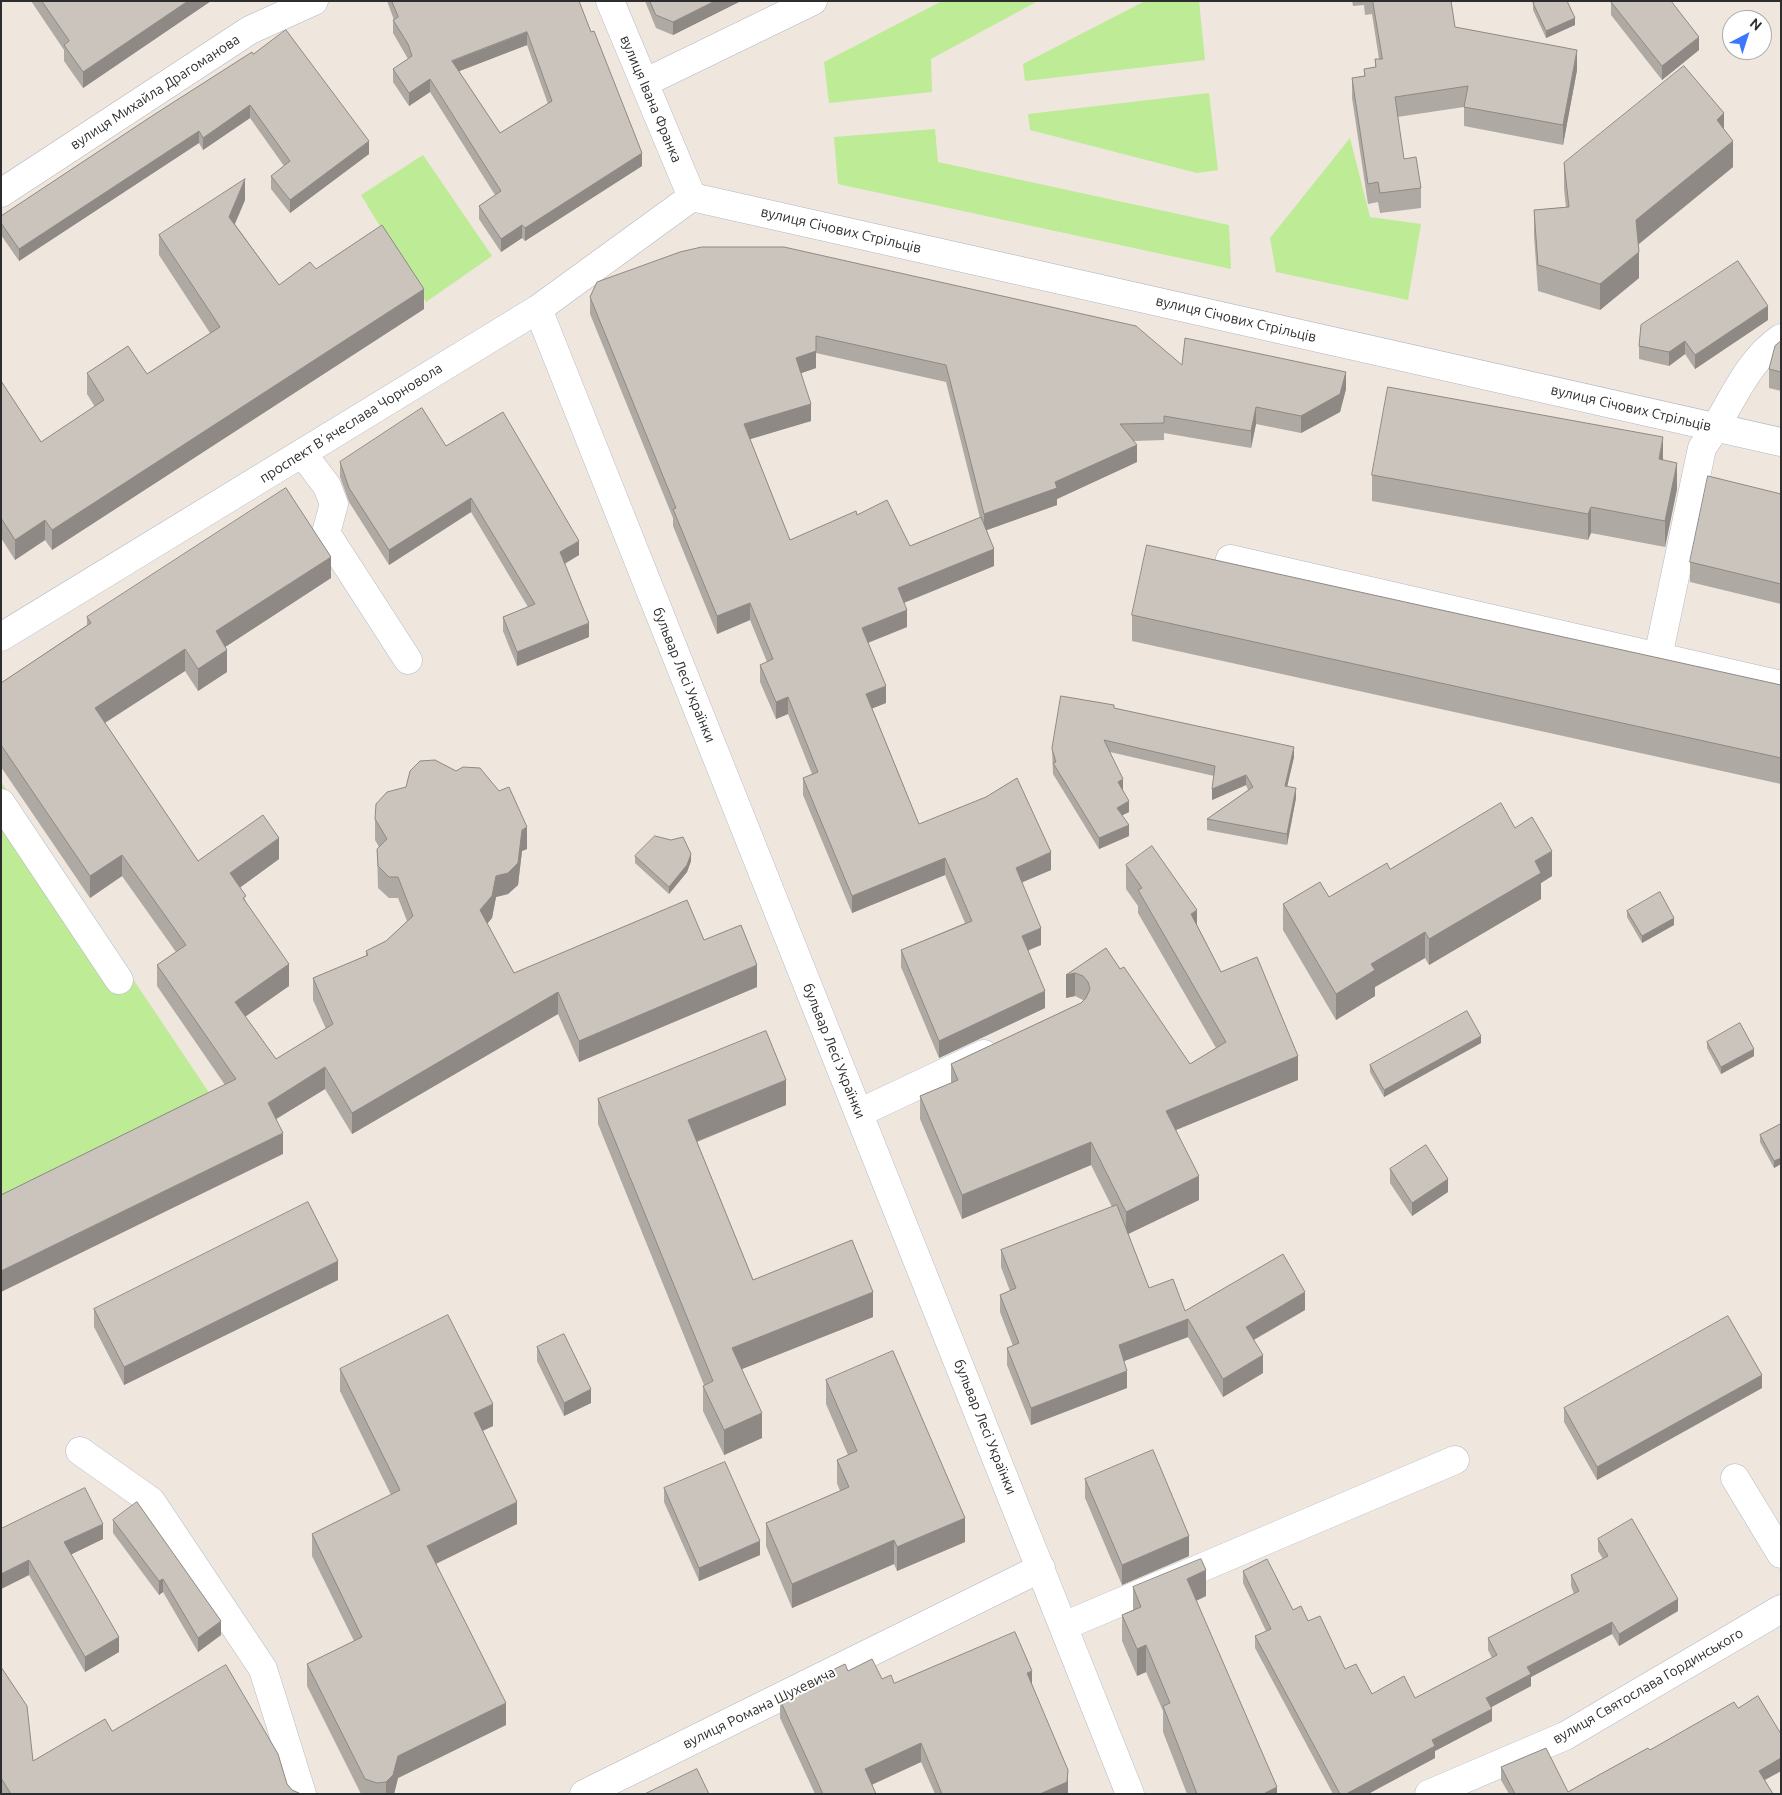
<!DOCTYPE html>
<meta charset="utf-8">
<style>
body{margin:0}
#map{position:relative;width:1782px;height:1795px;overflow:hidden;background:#efe6de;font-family:Ubuntu,sans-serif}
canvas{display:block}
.frame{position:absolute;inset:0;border:2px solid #2d2d2d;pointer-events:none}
.north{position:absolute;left:1722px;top:10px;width:50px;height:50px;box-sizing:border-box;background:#fff;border:1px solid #ababab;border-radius:50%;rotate:40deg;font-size:14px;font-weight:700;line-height:20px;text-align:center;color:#2d2d2d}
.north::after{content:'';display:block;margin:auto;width:18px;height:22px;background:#3c77ff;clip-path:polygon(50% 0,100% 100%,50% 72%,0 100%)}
</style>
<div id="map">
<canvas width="1782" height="1795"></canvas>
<div class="frame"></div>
<div class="north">N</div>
</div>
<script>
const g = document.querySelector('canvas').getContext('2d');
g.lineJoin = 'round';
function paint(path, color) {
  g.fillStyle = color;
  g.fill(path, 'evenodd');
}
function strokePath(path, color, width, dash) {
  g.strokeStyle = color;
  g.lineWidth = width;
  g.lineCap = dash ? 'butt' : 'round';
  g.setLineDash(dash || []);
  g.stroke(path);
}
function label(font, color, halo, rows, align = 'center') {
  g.font = font + ' Ubuntu,sans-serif';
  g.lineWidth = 4;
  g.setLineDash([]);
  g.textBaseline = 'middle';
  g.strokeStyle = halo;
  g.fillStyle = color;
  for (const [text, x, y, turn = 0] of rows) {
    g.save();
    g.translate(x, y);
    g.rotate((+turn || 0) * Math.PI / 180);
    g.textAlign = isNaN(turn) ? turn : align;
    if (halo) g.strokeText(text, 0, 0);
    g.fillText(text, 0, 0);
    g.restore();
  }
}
paint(new Path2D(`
 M 942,1 L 1038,1 L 931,59 L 932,92 L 829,103 L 824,62 Z
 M 1145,1 L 1199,1 L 1205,60 L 1025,81 L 1023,64 Z
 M 1209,93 L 1218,170 L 1197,173 L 1030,130 L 1028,114 Z
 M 935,129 L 938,162 L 1229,225 L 1231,269 L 838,184 L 834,137 Z
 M 1350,138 L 1370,217 L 1421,224 L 1408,300 L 1276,272 L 1270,238 Z
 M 423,155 L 492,256 L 426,302 L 361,195 Z
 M 1,782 L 218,1106 L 1,1212 Z`), '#bdeb96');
const minor = new Path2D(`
 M 610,1 L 692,197
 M 644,83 L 813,1
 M 1,193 L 250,30 L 314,1
 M 692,197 L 1781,442
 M 538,309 L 1130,1794
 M 303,454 L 327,486 L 334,504 L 326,533 L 408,660
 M 1230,559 L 1781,685
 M 1,637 L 538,309 L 692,197
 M 1658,657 L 1702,448 C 1729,411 1743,364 1781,338
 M 1,803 L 119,980
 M 859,1113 L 984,1054
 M 80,1451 L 151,1501 L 263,1669 L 302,1794
 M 1735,1478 L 1781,1554
 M 1064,1626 L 1455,1460
 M 584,1794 L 1041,1568
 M 1429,1794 L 1565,1736 L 1781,1609`);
strokePath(minor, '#b2b7c2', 29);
strokePath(minor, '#fff', 28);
paint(new Path2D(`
 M 31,1 L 211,1 L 83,88 L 64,61 L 64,50 Z
 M 387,1 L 579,1 L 642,166 L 525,241 L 522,238 L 501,252 L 479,219 L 479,206 L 495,195 L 430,92 L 409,106 L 393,82 L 393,69 L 408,59 L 393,33 L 393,20 L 394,20 ZM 527,45 L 548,104 L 500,133 L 459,71 Z
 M 645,1 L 741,1 L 673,35 L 656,28 Z
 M 1352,1 L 1451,1 L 1455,27 L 1577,70 L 1563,145 L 1464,126 L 1464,107 L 1397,117 L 1404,159 L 1421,188 L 1421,208 L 1380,213 L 1378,202 L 1368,204 L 1352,98 L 1352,78 L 1364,76 L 1364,69 L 1375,67 L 1375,59 L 1379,59 L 1372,14 L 1365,15 L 1364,5 L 1353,6 Z
 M 1611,2 L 1699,50 L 1662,80 L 1611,15 Z
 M 1533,3 L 1575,25 L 1546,38 L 1533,10 Z
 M 253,54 L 369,154 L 290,213 L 271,189 L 271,176 L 284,166 L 250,118 L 203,150 L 199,143 L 19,261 L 1,235 L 1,216 Z
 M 1724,129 L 1733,167 L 1638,245 L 1639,278 L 1600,310 L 1538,291 L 1534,236 L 1534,210 L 1566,207 L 1564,189 L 1564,163 Z
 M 245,200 L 235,224 L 279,285 L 316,269 L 424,309 L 52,550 L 45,540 L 15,560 L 1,538 L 1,381 L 41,442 L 95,407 L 87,394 L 87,373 L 147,374 L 210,333 L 159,255 L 159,235 Z
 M 590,297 L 1182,365 L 1346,389 L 1340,412 L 1301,433 L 1256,424 L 1251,448 L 1164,433 L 1164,440 L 1134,441 L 1137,462 L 1057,499 L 1057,505 L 987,530 L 994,566 L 904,603 L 907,627 L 868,643 L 886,703 L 872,708 L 919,824 L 1051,870 L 1022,882 L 1041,945 L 1028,950 L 1045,1008 L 939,1058 L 901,967 L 901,950 L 965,923 L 945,875 L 852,913 L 803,795 L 803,778 L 812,774 L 788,714 L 776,719 L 760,682 L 760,665 L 767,662 L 750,620 L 717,634 L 673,526 L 673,518 L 590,314 ZM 816,353 L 946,382 L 980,518 L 910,546 L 857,515 L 790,540 L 750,439 L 811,421 L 801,373 L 816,368 Z
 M 1768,320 L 1695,369 L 1685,354 L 1669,366 L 1639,359 L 1639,346 Z
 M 1781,341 L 1781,391 L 1769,388 L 1769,369 Z
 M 446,446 L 579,555 L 565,564 L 589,637 L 517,666 L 503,631 L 503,617 L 528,607 L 471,512 L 389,565 L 349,502 L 340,477 L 340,462 Z
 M 1663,459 L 1677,489 L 1665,547 L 1591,533 L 1588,540 L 1372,501 L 1372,475 Z
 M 1781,494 L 1781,604 L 1690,582 L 1690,562 Z
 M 331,578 L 225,647 L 227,672 L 198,691 L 185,671 L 105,723 L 198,861 L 279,859 L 240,887 L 246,902 L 289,986 L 245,1016 L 276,1059 L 326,1029 L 313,1000 L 313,978 L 366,956 L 366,951 L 386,941 L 407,921 L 398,898 L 389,898 L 378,888 L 377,849 L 379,847 L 375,840 L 375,819 L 527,849 L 522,851 L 518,885 L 508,894 L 496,897 L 492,918 L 487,924 L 514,973 L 704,940 L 757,987 L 579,1062 L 558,1014 L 352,1134 L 325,1089 L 276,1119 L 283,1154 L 225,1085 L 157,986 L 157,965 L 176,952 L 122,876 L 90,898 L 1,767 L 1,683 L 87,625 L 87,617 Z
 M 1132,615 L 1781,685 L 1781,784 L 1132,641 Z
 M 1114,708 L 1294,757 L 1287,786 L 1296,798 L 1287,845 L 1207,830 L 1207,819 L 1248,790 L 1246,785 L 1212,800 L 1214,776 L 1110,752 L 1123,790 L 1129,812 L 1122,815 L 1129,836 L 1099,849 L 1053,774 L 1052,749 Z
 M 1515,828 L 1552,876 L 1541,883 L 1541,899 L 1429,965 L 1425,958 L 1375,987 L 1375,996 L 1336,1020 L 1283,930 L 1283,904 L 1329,897 L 1390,869 Z
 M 635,856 L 691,861 L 687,872 L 669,894 L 635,863 Z
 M 1126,865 L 1197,925 L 1221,972 L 1298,1080 L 1176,1130 L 1199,1200 L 1128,1234 L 1149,1288 L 1185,1311 L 1305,1310 L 1254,1340 L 1263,1373 L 1223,1397 L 1188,1337 L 1124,1361 L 1127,1388 L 1031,1425 L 1007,1365 L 1007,1348 L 1013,1346 L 1000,1312 L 1000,1295 L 1010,1291 L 1001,1267 L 1001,1250 L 1112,1207 L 1091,1165 L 962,1219 L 920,1119 L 920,1096 L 951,1083 L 951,1064 L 1081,1003 L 1084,1000 L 1083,1000 L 1075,996 L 1066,998 L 1066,975 L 1106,948 L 1120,969 L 1190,1064 L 1216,1048 L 1138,913 L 1138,906 L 1126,889 Z
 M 1627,911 L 1674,925 L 1642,943 L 1627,917 Z
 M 1707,1042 L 1754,1056 L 1721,1074 L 1707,1048 Z
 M 1481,1043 L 1384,1097 L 1370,1072 L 1370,1065 Z
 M 598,1099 L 786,1105 L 697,1142 L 753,1280 L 873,1317 L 742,1369 L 762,1438 L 724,1455 L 703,1411 L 703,1386 L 704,1385 L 598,1124 Z
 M 1781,1124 L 1781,1164 L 1774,1168 L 1760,1142 L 1760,1135 Z
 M 1390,1169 L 1448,1192 L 1412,1216 L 1390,1183 Z
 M 338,1280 L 124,1385 L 94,1327 L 94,1309 Z
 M 537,1347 L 591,1403 L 564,1416 L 537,1361 Z
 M 340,1369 L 493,1426 L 482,1431 L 517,1524 L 436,1564 L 506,1725 L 398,1778 L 394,1794 L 361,1794 L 307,1686 L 307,1664 L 354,1641 L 312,1556 L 312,1534 L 391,1495 L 340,1391 Z
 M 826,1380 L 965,1542 L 897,1571 L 894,1564 L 792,1608 L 766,1546 L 766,1523 L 840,1491 L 837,1483 L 837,1460 L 848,1455 L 826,1404 Z
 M 1762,1388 L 1597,1480 L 1564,1422 L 1564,1408 Z
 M 1085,1479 L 1189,1556 L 1122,1585 L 1085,1498 Z
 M 664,1488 L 760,1555 L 699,1581 L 664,1502 Z
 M 113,1520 L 221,1635 L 198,1652 L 163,1592 L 159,1595 L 113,1533 Z
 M 1,1529 L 103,1539 L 71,1554 L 119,1652 L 85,1672 L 29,1575 L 1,1589 Z
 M 1598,1539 L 1678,1611 L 1619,1646 L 1612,1634 L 1531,1677 L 1531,1686 L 1491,1707 L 1492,1721 L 1435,1751 L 1435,1758 L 1368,1794 L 1333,1794 L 1255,1648 L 1255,1636 L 1266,1631 L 1243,1583 L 1243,1571 L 1308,1621 L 1345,1669 L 1372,1694 L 1415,1698 L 1492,1658 L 1488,1650 L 1488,1638 L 1574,1594 L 1571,1586 L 1571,1575 L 1603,1559 L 1598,1551 Z
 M 1133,1587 L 1206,1596 L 1196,1601 L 1277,1794 L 1187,1794 L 1163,1732 L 1163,1711 L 1146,1672 L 1137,1676 L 1122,1641 L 1122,1615 L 1133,1610 Z
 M 1,1667 L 33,1761 L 112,1731 L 287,1784 L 292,1790 L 301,1794 L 1,1794 Z
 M 848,1671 L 894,1683 L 1032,1684 L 1068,1789 L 1068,1794 L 935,1794 L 921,1762 L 872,1784 L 876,1794 L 815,1794 L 780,1718 L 780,1700 L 810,1687 L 810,1681 Z
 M 1738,1708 L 1781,1734 L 1781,1771 L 1765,1780 L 1773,1794 L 1509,1794 L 1501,1780 L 1501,1767 L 1568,1792 L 1650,1750 Z`), '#afa9a3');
paint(new Path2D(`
 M 188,1 L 211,1 L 83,88 L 83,72 Z
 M 715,1 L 741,1 L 673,35 L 673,22 Z
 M 1575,18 L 1575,25 L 1546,38 L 1546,31 Z
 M 527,32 L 527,45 L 452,74 L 452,61 Z
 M 1699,37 L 1699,50 L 1662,80 L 1662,66 Z
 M 1577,50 L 1577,70 L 1563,145 L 1563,125 Z
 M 430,79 L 430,92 L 409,106 L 409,93 Z
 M 250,105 L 250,118 L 203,150 L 203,138 Z
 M 1724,113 L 1724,139 L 1717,120 Z
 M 199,131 L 199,143 L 19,261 L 19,249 Z
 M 369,141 L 369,154 L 290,213 L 290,200 Z
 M 1733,141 L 1733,167 L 1636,246 L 1636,220 Z
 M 642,153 L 642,166 L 525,241 L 525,228 Z
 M 245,179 L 245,200 L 229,237 L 229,217 Z
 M 522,225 L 522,238 L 501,252 L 501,239 Z
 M 1639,252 L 1639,278 L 1600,310 L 1600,284 Z
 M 424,289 L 424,309 L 52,550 L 52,530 Z
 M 1768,306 L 1768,320 L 1695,369 L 1695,355 Z
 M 1685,341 L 1685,354 L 1669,366 L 1669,352 Z
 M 816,351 L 816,368 L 796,375 L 796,358 Z
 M 1346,372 L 1346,389 L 1340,412 L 1301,433 L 1301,416 Z
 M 811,404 L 811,421 L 744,441 L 744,424 Z
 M 1256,407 L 1256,424 L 1251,448 L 1251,431 Z
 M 1663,437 L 1663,463 L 1659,459 Z
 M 1137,445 L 1137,462 L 1057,499 L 1057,505 L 984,531 L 984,514 Z
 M 1677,463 L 1677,489 L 1665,547 L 1665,521 Z
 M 471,498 L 471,512 L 389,565 L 389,550 Z
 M 1591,507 L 1591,533 L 1588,540 L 1588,514 Z
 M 45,520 L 45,540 L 15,560 L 15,540 Z
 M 579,541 L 579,555 L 560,566 L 560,552 Z
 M 994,549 L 994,566 L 898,605 L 898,588 Z
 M 331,557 L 331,578 L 216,653 L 216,631 Z
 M 750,603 L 750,620 L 717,634 L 717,616 Z
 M 907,610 L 907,627 L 862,645 L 862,628 Z
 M 589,623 L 589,637 L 517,666 L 517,652 Z
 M 185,649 L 185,671 L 95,729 L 95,708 Z
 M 227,650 L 227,672 L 198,691 L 198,669 Z
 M 886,686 L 886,703 L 866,711 L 866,694 Z
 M 788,697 L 788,714 L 776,719 L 776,702 Z
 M 1294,747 L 1294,757 L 1285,796 L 1285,786 Z
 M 1246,775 L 1246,785 L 1212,800 L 1212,789 Z
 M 1123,779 L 1123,790 L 1118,792 L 1118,782 Z
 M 1296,788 L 1296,798 L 1287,845 L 1287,834 Z
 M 1129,801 L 1129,812 L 1117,818 L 1117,808 Z
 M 1129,825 L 1129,836 L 1099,849 L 1099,838 Z
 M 527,827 L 527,849 L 522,851 L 518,885 L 508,894 L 496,897 L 492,918 L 480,932 L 480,910 L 496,876 L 522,830 Z
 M 279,838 L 279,859 L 230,895 L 230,873 Z
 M 1552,851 L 1552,876 L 1541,883 L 1541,899 L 1429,965 L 1429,939 L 1535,861 Z
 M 1051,852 L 1051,870 L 1016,885 L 1016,868 Z
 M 691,854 L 691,861 L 687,872 L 669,894 L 669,887 Z
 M 122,855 L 122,876 L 90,898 L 90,876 Z
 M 945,858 L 945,875 L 852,913 L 852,896 Z
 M 1197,910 L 1197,934 L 1191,914 Z
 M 1674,918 L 1674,925 L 1642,943 L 1642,936 Z
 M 1041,928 L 1041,945 L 1022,953 L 1022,936 Z
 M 1425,932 L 1425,958 L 1375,987 L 1375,996 L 1336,1020 L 1336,994 L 1371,964 Z
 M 289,964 L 289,986 L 235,1024 L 235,1002 Z
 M 757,965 L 757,987 L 579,1062 L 579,1041 Z
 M 1075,973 L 1075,996 L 1066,998 L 1066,975 Z
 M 1045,991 L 1045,1008 L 939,1058 L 939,1041 Z
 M 558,992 L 558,1014 L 352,1134 L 352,1113 Z
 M 1481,1036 L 1481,1043 L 1384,1097 L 1384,1090 Z
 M 1754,1049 L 1754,1056 L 1721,1074 L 1721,1067 Z
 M 1298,1056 L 1298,1080 L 1166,1134 L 1166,1111 Z
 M 325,1067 L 325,1089 L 268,1124 L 268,1103 Z
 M 786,1080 L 786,1105 L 688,1145 L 688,1120 Z
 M 283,1133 L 283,1154 L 1,1292 L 1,1271 Z
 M 1091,1142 L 1091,1165 L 962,1219 L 962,1195 Z
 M 1781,1158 L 1781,1164 L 1774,1168 L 1774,1161 Z
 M 1199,1176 L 1199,1200 L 1126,1235 L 1126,1212 Z
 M 1448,1179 L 1448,1192 L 1412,1216 L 1412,1203 Z
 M 338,1261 L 338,1280 L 124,1385 L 124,1367 Z
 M 873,1292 L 873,1317 L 732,1373 L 732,1348 Z
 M 1305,1292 L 1305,1310 L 1246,1344 L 1246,1327 Z
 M 1188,1319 L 1188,1337 L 1119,1363 L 1119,1345 Z
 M 1263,1355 L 1263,1373 L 1223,1397 L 1223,1379 Z
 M 1127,1371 L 1127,1388 L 1031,1425 L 1031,1408 Z
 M 1762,1375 L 1762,1388 L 1597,1480 L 1597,1467 Z
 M 591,1389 L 591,1403 L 564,1416 L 564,1403 Z
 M 493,1404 L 493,1426 L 474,1435 L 474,1413 Z
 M 762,1413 L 762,1438 L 724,1455 L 724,1430 Z
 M 517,1502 L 517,1524 L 427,1568 L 427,1546 Z
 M 965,1518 L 965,1542 L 897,1571 L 897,1547 Z
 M 103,1524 L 103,1539 L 64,1558 L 64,1542 Z
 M 1189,1536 L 1189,1556 L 1122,1585 L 1122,1565 Z
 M 894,1540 L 894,1564 L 792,1608 L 792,1584 Z
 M 760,1541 L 760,1555 L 699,1581 L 699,1568 Z
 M 29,1560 L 29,1575 L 1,1589 L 1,1574 Z
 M 1206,1570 L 1206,1596 L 1187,1605 L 1187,1579 Z
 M 163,1579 L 163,1592 L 159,1595 L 159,1581 Z
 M 1678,1599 L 1678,1611 L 1619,1646 L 1619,1634 Z
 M 221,1621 L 221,1635 L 198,1652 L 198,1638 Z
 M 1612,1622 L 1612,1634 L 1531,1677 L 1531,1686 L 1486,1710 L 1486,1698 L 1527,1667 Z
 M 119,1637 L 119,1652 L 85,1672 L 85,1657 Z
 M 1146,1645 L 1146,1672 L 1137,1676 L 1137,1649 Z
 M 1032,1671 L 1032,1689 L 1027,1673 Z
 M 506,1703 L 506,1725 L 398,1778 L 394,1794 L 386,1794 L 386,1782 L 398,1756 Z
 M 1492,1709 L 1492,1721 L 1435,1751 L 1435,1758 L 1368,1794 L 1346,1794 L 1432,1740 Z
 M 921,1743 L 921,1762 L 865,1788 L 865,1769 Z
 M 1781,1758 L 1781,1771 L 1759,1783 L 1759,1771 Z
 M 1068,1770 L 1068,1794 L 1040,1794 Z
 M 1277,1787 L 1277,1794 L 1265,1794 L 1265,1793 Z`), '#8e8984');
const building = new Path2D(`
 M 42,1 L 188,1 L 83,72 L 64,45 L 69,41 Z
 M 392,1 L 579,1 L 591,32 L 594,31 L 642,153 L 525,228 L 522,225 L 501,239 L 479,206 L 501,191 L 430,79 L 409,93 L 393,69 L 412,56 L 408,44 L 393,20 L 398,17 ZM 527,32 L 552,101 L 500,133 L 452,61 Z
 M 650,1 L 715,1 L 673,22 L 656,15 Z
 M 1373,1 L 1451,1 L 1455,27 L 1577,50 L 1563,125 L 1464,107 L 1468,86 L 1395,97 L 1404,159 L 1416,157 L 1421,188 L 1380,193 L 1378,182 L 1368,184 L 1352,78 L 1365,76 L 1364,69 L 1376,67 L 1375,59 L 1382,59 Z
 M 1537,1 L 1567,1 L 1575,18 L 1546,31 L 1533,3 Z
 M 1612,1 L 1671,1 L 1699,37 L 1662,66 L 1611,2 Z
 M 286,30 L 369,141 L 290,200 L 271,176 L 290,161 L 250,105 L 203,138 L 199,131 L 19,249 L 1,223 L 1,216 L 155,114 L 252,52 L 253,54 Z
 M 1684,66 L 1724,113 L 1717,120 L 1733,141 L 1636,220 L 1639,252 L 1600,284 L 1538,265 L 1534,210 L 1569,207 L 1564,163 Z
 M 245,179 L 229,217 L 279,285 L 310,262 L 316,269 L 382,225 L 424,289 L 52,530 L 45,520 L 15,540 L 1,518 L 1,381 L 41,442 L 104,400 L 87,373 L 128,346 L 147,374 L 220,327 L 159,235 Z
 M 702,247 L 784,247 L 1136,326 L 1182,365 L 1185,338 L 1346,372 L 1340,394 L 1301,416 L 1256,407 L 1251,431 L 1164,416 L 1164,423 L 1120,424 L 1137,445 L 1055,482 L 1057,488 L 984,514 L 946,365 L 816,336 L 816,351 L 796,358 L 811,404 L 744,424 L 790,540 L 856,511 L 857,515 L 887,500 L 910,546 L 981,517 L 994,549 L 898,588 L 907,610 L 862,628 L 886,686 L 866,694 L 919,824 L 986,797 L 1017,778 L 1051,852 L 1016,868 L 1041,928 L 1022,936 L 1045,991 L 939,1041 L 901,950 L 972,921 L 945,858 L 852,896 L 803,778 L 818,772 L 788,697 L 776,702 L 760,665 L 773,659 L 750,603 L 717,616 L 673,509 L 676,508 L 590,297 L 597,282 L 680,252 Z
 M 1738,261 L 1768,306 L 1695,355 L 1685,341 L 1669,352 L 1639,346 L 1641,325 Z
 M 1781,341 L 1781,372 L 1769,369 L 1775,346 Z
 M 1388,387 L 1663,437 L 1659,459 L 1677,463 L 1665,521 L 1591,507 L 1588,514 L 1372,475 Z
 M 422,408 L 446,446 L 503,412 L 579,541 L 560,552 L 589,623 L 517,652 L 503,617 L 535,604 L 471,498 L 389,550 L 349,488 L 340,462 Z
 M 1708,476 L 1781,494 L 1781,584 L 1690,562 Z
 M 286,488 L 331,557 L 216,631 L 227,650 L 198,669 L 185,649 L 95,708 L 198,861 L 263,815 L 279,838 L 230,873 L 246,896 L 243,898 L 289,964 L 235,1002 L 276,1059 L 333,1024 L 313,978 L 368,955 L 366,951 L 386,941 L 413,916 L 398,877 L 389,877 L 378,866 L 377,849 L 387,839 L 375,819 L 376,804 L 387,792 L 406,787 L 410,771 L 420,761 L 435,760 L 456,771 L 463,767 L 480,768 L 499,791 L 509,787 L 527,827 L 522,830 L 518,863 L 508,873 L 496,876 L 492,896 L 480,910 L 514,973 L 687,900 L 704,940 L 741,925 L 757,965 L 579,1041 L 558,992 L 352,1113 L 325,1067 L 268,1103 L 283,1133 L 1,1271 L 1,1195 L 236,1079 L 157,965 L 186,945 L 122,855 L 90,876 L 1,745 L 1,683 L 91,623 L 87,617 Z
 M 1147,545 L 1781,685 L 1781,758 L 1132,615 Z
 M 1061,696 L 1114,705 L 1114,708 L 1294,747 L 1285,786 L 1296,788 L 1287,834 L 1207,819 L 1253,787 L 1246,775 L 1212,789 L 1215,766 L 1104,740 L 1123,779 L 1118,782 L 1129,801 L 1117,808 L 1129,825 L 1099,838 L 1053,763 L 1056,762 L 1052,749 Z
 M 1501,803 L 1515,828 L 1532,817 L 1552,851 L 1535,861 L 1541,873 L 1429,939 L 1425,932 L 1371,964 L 1375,970 L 1336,994 L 1283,904 L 1320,882 L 1329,897 L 1387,863 L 1390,869 Z
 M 655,836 L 671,840 L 683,837 L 691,854 L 687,865 L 669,887 L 635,856 Z
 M 1152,846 L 1197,910 L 1191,914 L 1221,972 L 1257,957 L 1298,1056 L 1166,1111 L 1199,1176 L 1126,1212 L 1091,1142 L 962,1195 L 920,1096 L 958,1080 L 951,1064 L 1081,1003 L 1086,998 L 1090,989 L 1088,982 L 1083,976 L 1075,973 L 1066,975 L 1106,948 L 1120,969 L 1124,967 L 1190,1064 L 1226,1042 L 1138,890 L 1142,888 L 1126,865 Z
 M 1660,892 L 1674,918 L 1642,936 L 1627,911 Z
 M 1467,1011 L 1481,1036 L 1384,1090 L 1370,1065 Z
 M 1740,1023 L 1754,1049 L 1721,1067 L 1707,1042 Z
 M 766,1031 L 786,1080 L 688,1120 L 753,1280 L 852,1240 L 873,1292 L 732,1348 L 762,1413 L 724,1430 L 703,1386 L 713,1381 L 598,1099 Z
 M 1781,1124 L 1781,1158 L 1774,1161 L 1760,1135 Z
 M 1426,1145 L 1448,1179 L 1412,1203 L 1390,1169 Z
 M 308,1202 L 338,1261 L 124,1367 L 94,1309 Z
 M 1117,1205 L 1149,1288 L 1173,1279 L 1185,1311 L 1283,1254 L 1305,1292 L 1246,1327 L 1263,1355 L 1223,1379 L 1188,1319 L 1119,1345 L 1127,1371 L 1031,1408 L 1007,1348 L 1019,1343 L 1000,1295 L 1016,1288 L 1001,1250 Z
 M 448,1315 L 493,1404 L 474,1413 L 517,1502 L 427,1546 L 506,1703 L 398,1756 L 393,1775 L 386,1782 L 377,1783 L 365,1779 L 307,1664 L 362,1637 L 312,1534 L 400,1490 L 340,1369 Z
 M 1728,1316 L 1762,1375 L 1597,1467 L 1564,1408 Z
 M 564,1334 L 591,1389 L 564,1403 L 537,1347 Z
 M 893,1351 L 965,1518 L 897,1547 L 894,1540 L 792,1584 L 766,1523 L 849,1487 L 837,1460 L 857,1451 L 826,1380 Z
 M 1153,1450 L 1189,1536 L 1122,1565 L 1085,1479 Z
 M 725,1462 L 760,1541 L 699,1568 L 664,1488 Z
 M 85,1488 L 103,1524 L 64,1542 L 119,1637 L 85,1657 L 29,1560 L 1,1574 L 1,1529 Z
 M 137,1502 L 221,1621 L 198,1638 L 163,1579 L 159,1581 L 113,1520 Z
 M 1632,1519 L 1678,1599 L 1619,1634 L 1612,1622 L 1527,1667 L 1531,1674 L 1486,1698 L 1492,1709 L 1432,1740 L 1435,1746 L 1346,1794 L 1340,1794 L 1255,1636 L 1271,1629 L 1243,1571 L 1267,1559 L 1293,1610 L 1301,1606 L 1308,1621 L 1320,1616 L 1345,1669 L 1356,1664 L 1372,1694 L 1404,1676 L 1415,1698 L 1497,1655 L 1488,1638 L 1579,1591 L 1571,1575 L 1608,1556 L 1598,1539 Z
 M 1201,1559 L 1206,1570 L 1187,1579 L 1277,1787 L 1265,1793 L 1265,1794 L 1197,1794 L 1163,1706 L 1170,1703 L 1146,1645 L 1137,1649 L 1122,1615 L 1141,1607 L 1133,1587 Z
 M 1015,1632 L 1032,1671 L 1027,1673 L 1068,1770 L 1067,1782 L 1040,1794 L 942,1794 L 921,1743 L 865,1769 L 876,1794 L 823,1794 L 780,1700 L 813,1686 L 810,1681 L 845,1664 L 848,1671 L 872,1659 L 882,1679 L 891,1675 L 894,1683 Z
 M 226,1665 L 278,1754 L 287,1784 L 292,1790 L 301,1794 L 11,1794 L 1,1778 L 1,1667 L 27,1706 L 33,1761 L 105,1719 L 112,1731 Z
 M 1758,1696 L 1781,1734 L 1781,1758 L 1759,1771 L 1773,1794 L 1515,1794 L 1501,1767 L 1546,1748 L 1568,1792 L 1648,1748 L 1650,1750 L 1734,1702 L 1738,1708 Z
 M 697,1769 L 709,1794 L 645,1794 Z`);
paint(building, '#cbc4bd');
strokePath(building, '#8e8984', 1);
label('14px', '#2d2d2d', '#fff', [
 ["вулиця Михайла Драгоманова",155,92,-33],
 ["вулиця Івана Франка",651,99,67],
 ["вулиця Січових Стрільців",841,230,13],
 ["вулиця Січових Стрільців",1236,319,13],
 ["вулиця Січових Стрільців",1631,408,13],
 ["проспект Вʼячеслава Чорновола",351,423,-32],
 ["бульвар Лесі Українки",684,675,68],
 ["бульвар Лесі Українки",834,1051,68],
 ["бульвар Лесі Українки",985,1427,68],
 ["вулиця Святослава Гординського",1648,1686,-30],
 ["вулиця Романа Шухевича",759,1708,-26]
]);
</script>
